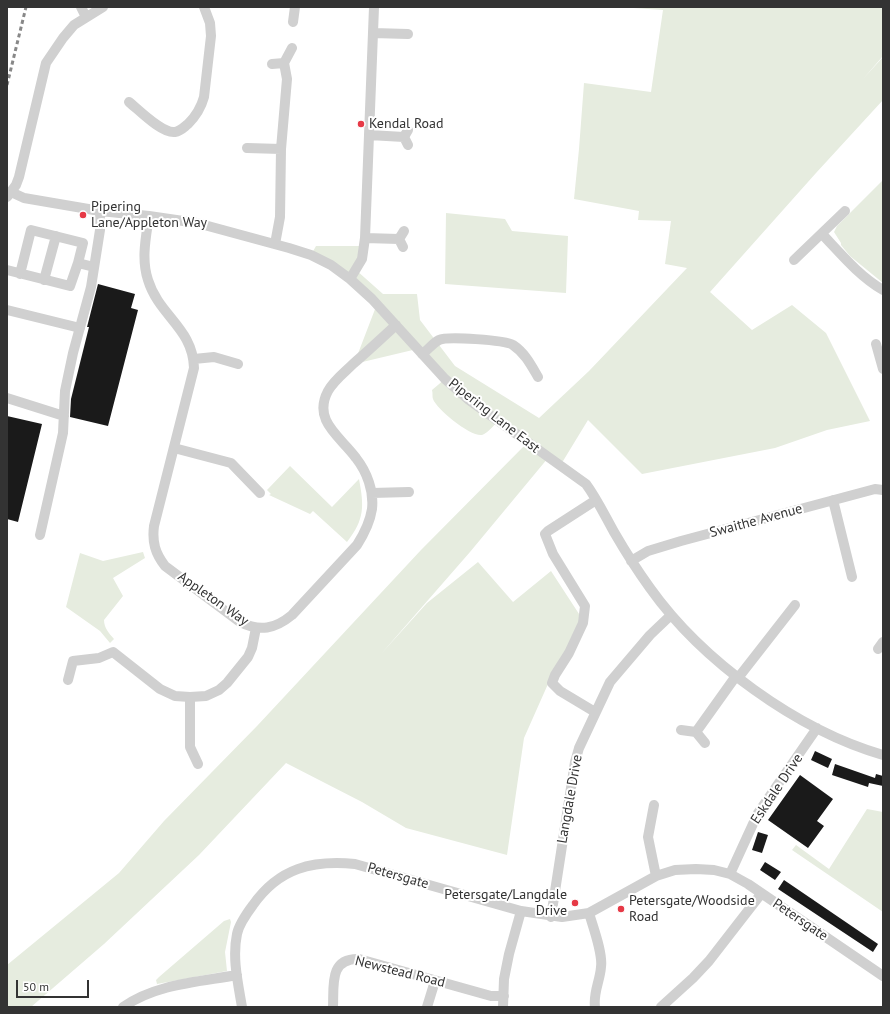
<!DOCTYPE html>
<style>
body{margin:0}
#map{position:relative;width:890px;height:1014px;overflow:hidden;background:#fff;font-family:"PT Sans",sans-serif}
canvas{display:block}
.frame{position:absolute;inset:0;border:8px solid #333;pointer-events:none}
.scale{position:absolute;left:16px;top:980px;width:73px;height:18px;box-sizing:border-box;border:2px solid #333;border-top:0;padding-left:5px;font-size:12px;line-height:14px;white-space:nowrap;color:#333;-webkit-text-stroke:3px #fff;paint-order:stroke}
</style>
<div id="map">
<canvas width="890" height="1014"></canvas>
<div class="frame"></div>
<div class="scale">50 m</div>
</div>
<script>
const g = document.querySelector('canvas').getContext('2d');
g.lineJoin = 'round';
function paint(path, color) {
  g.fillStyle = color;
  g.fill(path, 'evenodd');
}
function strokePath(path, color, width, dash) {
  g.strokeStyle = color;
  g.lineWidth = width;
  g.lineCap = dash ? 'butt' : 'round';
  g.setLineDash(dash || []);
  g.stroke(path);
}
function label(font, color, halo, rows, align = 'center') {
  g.font = font + ' "PT Sans",sans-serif';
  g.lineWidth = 4;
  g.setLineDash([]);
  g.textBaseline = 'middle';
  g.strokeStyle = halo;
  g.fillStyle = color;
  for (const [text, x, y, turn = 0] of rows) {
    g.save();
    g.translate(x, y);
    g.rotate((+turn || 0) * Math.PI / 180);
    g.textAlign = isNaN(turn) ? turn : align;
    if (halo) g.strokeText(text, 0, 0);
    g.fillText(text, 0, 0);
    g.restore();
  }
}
paint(new Path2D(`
 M 619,7 L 883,7 L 883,56 L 863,79 L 883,57 L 883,100 L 816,173 L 710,292 L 752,330 L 792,305 L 826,333 L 870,421 L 827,430 L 775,448 L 642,474 L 588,420 L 560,466 L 548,458 L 470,552 L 381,654 L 427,603 L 478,562 L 513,602 L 551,571 L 581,617 L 562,658 L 548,684 L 524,738 L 507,855 L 406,828 L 362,802 L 286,763 L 199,855 L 104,944 L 31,1007 L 7,1007 L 7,965 L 119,873 L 164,821 L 257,726 L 421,550 L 527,443 L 498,421 C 494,425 488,433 482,435 C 471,437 437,410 433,399 C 432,397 433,393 432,390 L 445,379 L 417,349 L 354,364 L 377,304 L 311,255 L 316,246 L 364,246 L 356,270 L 383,294 L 417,294 L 420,320 L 455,366 L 539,418 L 589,371 L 687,268 L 665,264 L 671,221 L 638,220 L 639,211 L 574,199 L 579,149 L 584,83 L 651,92 L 663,10 Z
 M 883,180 L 883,283 L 850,256 L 841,245 L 841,243 L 834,232 L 837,226 Z
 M 446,213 L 505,219 L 512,231 L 568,236 L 566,293 L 445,284 Z
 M 290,466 L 332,507 L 359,479 C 364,506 365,519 347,542 L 313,511 L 310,514 L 269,495 L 271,494 L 267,490 Z
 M 143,552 L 145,558 L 113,578 L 123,596 L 104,620 C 104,628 109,633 114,639 L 110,643 L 100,631 L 66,607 L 80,553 L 103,561 Z
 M 867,809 L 883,812 L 883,912 L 792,850 L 796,845 L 829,869 Z
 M 230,919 L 231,922 L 225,952 L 227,971 L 157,984 L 156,980 L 159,977 L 224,921 Z`), '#e6ecdf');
paint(new Path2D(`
 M 98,284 L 135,294 L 131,308 L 138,310 L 108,426 L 70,417 L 71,399 L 89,327 L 87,327 Z
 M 7,416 L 42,424 L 18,522 L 7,519 Z
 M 815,751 L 832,759 L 828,768 L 811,760 Z
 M 835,764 L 875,778 L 876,774 L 883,776 L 883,786 L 869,783 L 868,787 L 832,775 Z
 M 800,775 L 833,799 L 817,821 L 824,826 L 808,848 L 768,820 Z
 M 758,832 L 768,835 L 762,853 L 752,850 Z
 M 765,862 L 781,872 L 775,880 L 760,870 Z
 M 784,880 L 878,944 L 873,952 L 778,889 Z`), '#1a1a1a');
strokePath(new Path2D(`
 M 81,7 L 86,17
 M 293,22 L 295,7
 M 373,33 L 408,34
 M 272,64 L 284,63 L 292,48
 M 129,102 C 139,110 162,134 175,132 C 181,131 184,127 188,124 C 196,116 201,108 204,97 L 211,36 L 210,23 L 204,7
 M 408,130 L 404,137 L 408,145
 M 369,135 L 404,137
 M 247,148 L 281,149
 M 11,192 L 24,198 L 100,211 L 149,216 L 197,223 L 289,248 L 311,255 L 331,265 L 350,279 L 372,299 L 445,379 L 469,400 L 586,484 C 597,499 605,516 614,532 C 625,551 637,570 650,588 C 702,661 797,730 883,755
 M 7,197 L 16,185 L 19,177 L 46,63 L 63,38 L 74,25 L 103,7
 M 149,216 C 146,237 141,259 148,280 C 159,316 193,328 194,368 L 154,526 C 152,542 155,553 165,566 L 240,622 C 260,632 275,629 292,615 L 357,545 C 364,534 370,522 372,509 C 374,491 367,472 356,458 C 341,437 312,421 328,391 C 334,380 345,372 353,364 C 368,351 382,338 396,325
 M 822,234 C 841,254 859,276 883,290
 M 365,238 L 399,239
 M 275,244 L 280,217 L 281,149 L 287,79 L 284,63
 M 403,247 L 399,239 L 404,231
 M 794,260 L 845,211
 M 7,270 L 70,286 L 78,263 L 94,267
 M 20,274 L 31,230 L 83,243 L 78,263
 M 350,279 L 362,259 L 365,238 L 374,7
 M 44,280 L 56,236
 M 7,310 L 80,328
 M 876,344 L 883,369
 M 422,354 C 428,350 433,343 439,340 C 447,336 505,340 513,345 C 525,353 531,365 538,377
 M 194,359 L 214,357 L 238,364
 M 7,398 L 64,416
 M 174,448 L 231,463 L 260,493
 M 372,493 L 409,492
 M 833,500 L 852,577
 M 40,535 L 63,433 L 65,391 L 73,353 L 91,287 L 100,230 L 100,211
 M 631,561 L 648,551 L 681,541 L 875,489 L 883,490
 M 878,649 L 883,642
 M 738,678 L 795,605
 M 68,680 L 73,661 L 99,658 L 113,652 L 160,689 L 175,696 L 190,697 L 206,696 L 219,690 L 227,683 L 248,657 L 252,648 L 256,628
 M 190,697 L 190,747 L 198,764
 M 595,712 L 560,691 L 552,683 L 555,675 L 569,653 L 583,623 L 585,606 L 553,554 L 545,534 L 548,531 L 596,500
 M 681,730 L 696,732 L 705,743
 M 696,732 L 736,676
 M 654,805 L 648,837 L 656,876
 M 730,874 L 758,813 L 817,728
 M 589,913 C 593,927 603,953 601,967 C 600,981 593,993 595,1007
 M 551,917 L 575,762 L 579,748 L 610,682 L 650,635 L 671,615
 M 123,1007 C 156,984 198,982 237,975
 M 242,1007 C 238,983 232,958 237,934 C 239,924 247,913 253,905 C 279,868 312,860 355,864 L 521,911 L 562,917 L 589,913 L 656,876 L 675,870 L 696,869 L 714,870 L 730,874 L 748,884 L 883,976
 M 333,1007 C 334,985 329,958 359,959 L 491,996 L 504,996
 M 427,1007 L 435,981
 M 503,1007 L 504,979 L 509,954 L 521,911
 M 661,1007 L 693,978 L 709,961 L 761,894`), '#d0d0d0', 10);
strokePath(new Path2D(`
 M 7,85 L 26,7`), '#888', 3, [4, 3]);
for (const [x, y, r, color] of [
 [361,124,4,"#e63946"],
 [83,215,4,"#e63946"],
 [575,903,4,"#e63946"],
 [621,909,4,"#e63946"]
]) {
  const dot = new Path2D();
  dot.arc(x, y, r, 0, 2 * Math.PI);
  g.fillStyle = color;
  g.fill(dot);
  strokePath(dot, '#fff', 1.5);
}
label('14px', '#333', '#fff', [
 ["Kendal Road",369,124],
 ["Pipering",91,207],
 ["Lane/Appleton Way",91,223],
 ["Petersgate/Langdale",567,895,"right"],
 ["Drive",567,911,"right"],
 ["Petersgate/Woodside",629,901],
 ["Road",629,917]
], 'left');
label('14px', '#333', '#fff', [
 ["Pipering Lane East",494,416,38],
 ["Swaithe Avenue",756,521,-15],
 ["Appleton Way",213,599,35],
 ["Eskdale Drive",777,789,-56],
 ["Langdale Drive",570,799,-80],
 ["Petersgate",398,876,16],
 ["Petersgate",800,920,34],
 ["Newstead Road",400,972,14]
]);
</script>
